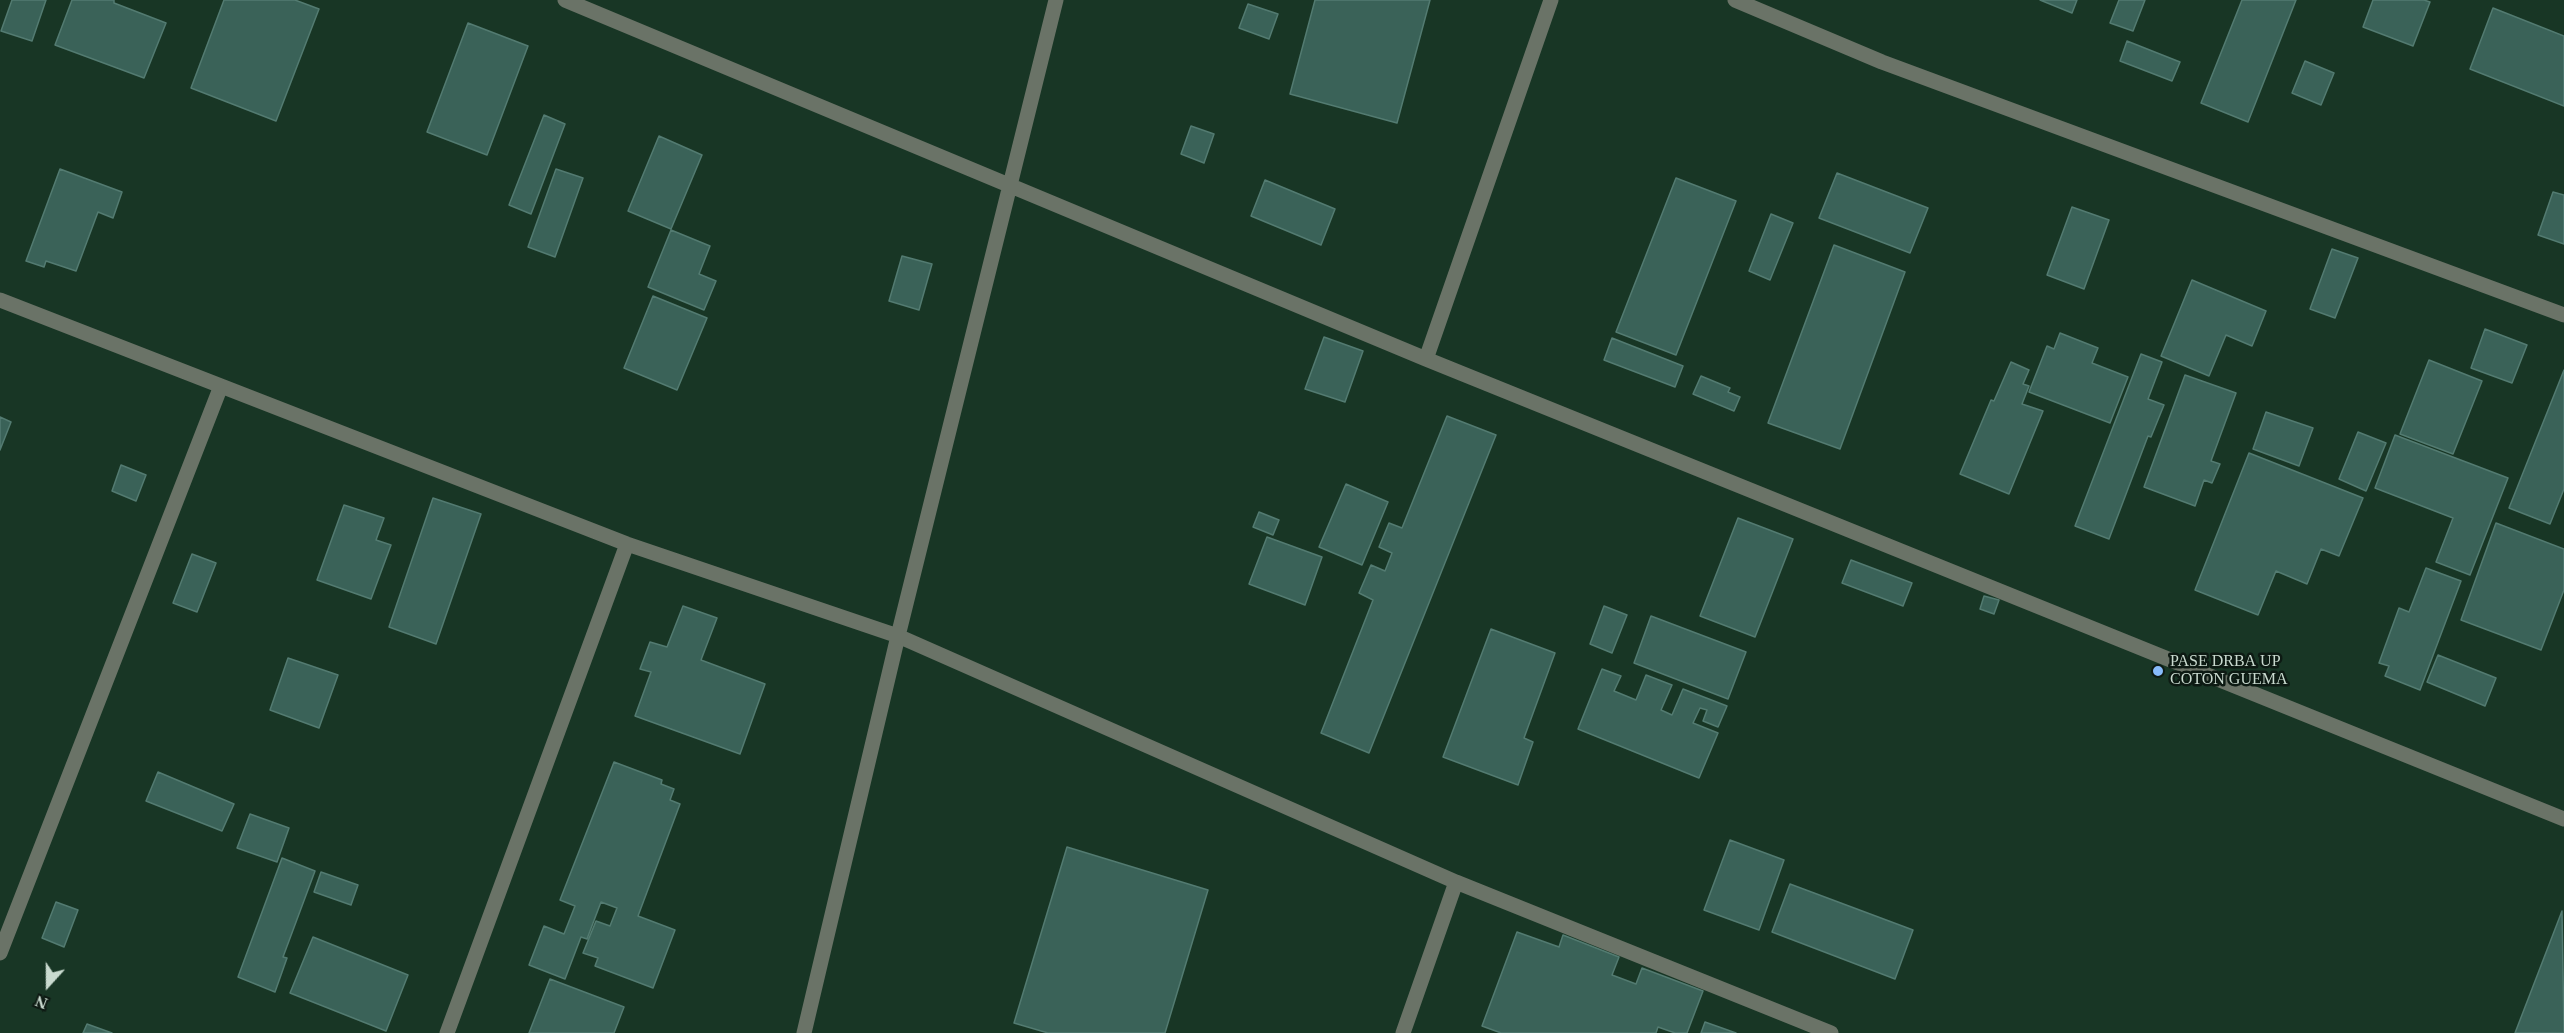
<!DOCTYPE html>
<style>
body{margin:0}
#map{position:relative;width:2564px;height:1033px;overflow:hidden;background:#183625;font-family:Georgia,serif}
canvas{display:block}
.north{position:absolute;left:18px;top:955px;width:60px;height:60px;-webkit-text-stroke:4px #0d1a13;paint-order:stroke;rotate:201deg;font-size:16px;font-weight:700;line-height:24px;text-align:center;color:#c9dacf}
.north::after{content:'';display:block;margin:auto;width:21px;height:27px;background:#c9dacf;clip-path:polygon(50% 0,100% 100%,50% 72%,0 100%)}
</style>
<div id="map">
<canvas width="2564" height="1033"></canvas>
<div class="north">N</div>
</div>
<script>
const g = document.querySelector('canvas').getContext('2d');
g.lineJoin = 'round';
function paint(path, color) {
  g.fillStyle = color;
  g.fill(path, 'evenodd');
}
function strokePath(path, color, width, dash) {
  g.strokeStyle = color;
  g.lineWidth = width;
  g.lineCap = dash ? 'butt' : 'round';
  g.setLineDash(dash || []);
  g.stroke(path);
}
function label(font, color, halo, rows, align = 'center') {
  g.font = font + ' Georgia,serif';
  g.lineWidth = 5;
  g.setLineDash([]);
  g.textBaseline = 'middle';
  g.strokeStyle = halo;
  g.fillStyle = color;
  for (const [text, x, y, turn = 0] of rows) {
    g.save();
    g.translate(x, y);
    g.rotate((+turn || 0) * Math.PI / 180);
    g.textAlign = isNaN(turn) ? turn : align;
    if (halo) g.strokeText(text, 0, 0);
    g.fillText(text, 0, 0);
    g.restore();
  }
}
const building = new Path2D(`
 M 12,0 L 46,0 L 32,41 L 1,31 Z
 M 72,0 L 114,0 L 114,3 L 166,23 L 144,78 L 55,45 Z
 M 224,0 L 295,0 L 319,9 L 276,121 L 191,88 Z
 M 1315,0 L 1430,0 L 1397,123 L 1290,94 Z
 M 2040,0 L 2077,0 L 2072,13 Z
 M 2119,0 L 2145,0 L 2133,31 L 2110,23 Z
 M 2242,0 L 2296,0 L 2248,122 L 2201,103 Z
 M 2373,0 L 2424,0 L 2430,2 L 2413,46 L 2363,27 Z
 M 1248,4 L 1278,14 L 1269,39 L 1239,28 Z
 M 2493,8 L 2564,36 L 2564,106 L 2470,69 Z
 M 468,23 L 528,46 L 487,155 L 427,132 Z
 M 2127,41 L 2180,62 L 2172,81 L 2120,61 Z
 M 2305,61 L 2334,73 L 2321,105 L 2292,93 Z
 M 544,115 L 565,124 L 531,214 L 509,205 Z
 M 1191,126 L 1214,134 L 1204,163 L 1181,154 Z
 M 659,136 L 702,155 L 671,229 L 628,211 Z
 M 60,169 L 122,192 L 113,218 L 98,212 L 76,271 L 46,261 L 44,267 L 26,261 Z
 M 556,169 L 583,178 L 555,257 L 528,247 Z
 M 1837,173 L 1928,208 L 1910,253 L 1819,218 Z
 M 1676,178 L 1736,201 L 1676,355 L 1616,332 Z
 M 1265,180 L 1335,209 L 1321,245 L 1251,216 Z
 M 2553,192 L 2564,195 L 2564,244 L 2538,235 Z
 M 2072,207 L 2109,220 L 2084,289 L 2047,275 Z
 M 1771,214 L 1793,223 L 1770,280 L 1749,271 Z
 M 671,230 L 710,246 L 699,274 L 716,281 L 704,310 L 648,287 Z
 M 1834,245 L 1905,272 L 1840,449 L 1768,423 Z
 M 2332,249 L 2358,258 L 2335,318 L 2310,309 Z
 M 902,256 L 932,264 L 919,310 L 889,301 Z
 M 2192,280 L 2266,311 L 2252,346 L 2226,335 L 2209,376 L 2161,356 Z
 M 653,296 L 707,318 L 677,390 L 624,368 Z
 M 2485,329 L 2527,345 L 2512,383 L 2471,368 Z
 M 2060,333 L 2098,348 L 2092,363 L 2128,377 L 2110,423 L 2029,392 L 2047,346 L 2054,349 Z
 M 1324,337 L 1363,351 L 1345,402 L 1305,389 Z
 M 1612,338 L 1683,366 L 1675,387 L 1604,360 Z
 M 2141,354 L 2162,362 L 2148,399 L 2164,405 L 2151,437 L 2148,436 L 2109,539 L 2075,526 Z
 M 2429,360 L 2482,381 L 2453,454 L 2400,434 Z
 M 2011,362 L 2029,370 L 2023,384 L 2029,386 L 2022,404 L 2043,411 L 2009,494 L 1960,474 L 1991,400 L 1994,401 Z
 M 2564,370 L 2564,489 L 2550,524 L 2509,508 Z
 M 2185,375 L 2236,393 L 2211,461 L 2220,464 L 2212,483 L 2204,480 L 2195,506 L 2144,487 Z
 M 1701,376 L 1730,388 L 1728,392 L 1740,397 L 1734,411 L 1693,394 Z
 M 2266,412 L 2313,428 L 2299,466 L 2253,449 Z
 M 1447,416 L 1496,435 L 1369,753 L 1321,733 L 1373,600 L 1359,593 L 1371,565 L 1385,571 L 1392,553 L 1379,547 L 1389,523 L 1402,528 Z
 M 0,417 L 11,422 L 0,450 Z
 M 2358,432 L 2386,443 L 2366,491 L 2339,479 Z
 M 2395,435 L 2508,478 L 2470,575 L 2436,562 L 2453,518 L 2375,488 Z
 M 2249,453 L 2363,498 L 2339,556 L 2321,549 L 2307,584 L 2276,571 L 2258,615 L 2195,590 Z
 M 121,465 L 146,475 L 136,501 L 112,491 Z
 M 1346,484 L 1388,502 L 1362,565 L 1319,547 Z
 M 433,498 L 481,514 L 436,644 L 389,627 Z
 M 344,505 L 384,518 L 376,540 L 391,545 L 371,599 L 317,580 Z
 M 1259,512 L 1279,520 L 1273,535 L 1253,527 Z
 M 1738,518 L 1793,539 L 1755,637 L 1700,616 Z
 M 2496,523 L 2564,549 L 2564,590 L 2541,650 L 2461,620 Z
 M 1267,537 L 1322,557 L 1305,605 L 1249,584 Z
 M 192,554 L 216,563 L 197,612 L 173,603 Z
 M 1851,560 L 1912,583 L 1903,606 L 1842,583 Z
 M 2426,568 L 2461,581 L 2420,690 L 2385,676 L 2389,666 L 2379,663 L 2399,608 L 2409,612 Z
 M 1984,596 L 1999,600 L 1994,614 L 1980,609 Z
 M 683,606 L 717,618 L 701,660 L 765,684 L 740,754 L 635,716 L 651,672 L 640,669 L 650,642 L 667,647 Z
 M 1604,606 L 1627,615 L 1612,653 L 1590,644 Z
 M 1651,616 L 1746,652 L 1728,699 L 1634,663 Z
 M 1491,629 L 1555,653 L 1524,738 L 1533,742 L 1518,785 L 1443,757 Z
 M 2438,655 L 2496,678 L 2485,706 L 2427,682 Z
 M 288,658 L 338,675 L 319,728 L 270,710 Z
 M 1602,669 L 1621,676 L 1614,691 L 1636,700 L 1646,675 L 1672,685 L 1661,710 L 1672,715 L 1683,689 L 1727,706 L 1718,727 L 1703,721 L 1707,710 L 1700,708 L 1693,723 L 1718,733 L 1699,778 L 1578,729 Z
 M 614,762 L 662,780 L 661,784 L 674,789 L 670,800 L 680,804 L 638,916 L 675,930 L 653,988 L 595,966 L 598,958 L 583,953 L 596,921 L 610,926 L 617,908 L 601,902 L 587,939 L 581,937 L 565,979 L 529,965 L 544,926 L 564,934 L 575,906 L 560,900 Z
 M 158,772 L 234,804 L 222,831 L 146,801 Z
 M 250,814 L 289,828 L 277,862 L 237,848 Z
 M 1730,840 L 1784,860 L 1759,930 L 1704,910 Z
 M 1067,847 L 1208,890 L 1165,1033 L 1048,1033 L 1014,1023 Z
 M 282,858 L 315,871 L 283,957 L 287,958 L 275,992 L 238,977 Z
 M 321,872 L 358,885 L 351,905 L 314,892 Z
 M 1790,884 L 1913,930 L 1895,979 L 1772,932 Z
 M 56,902 L 78,910 L 64,947 L 42,938 Z
 M 2562,911 L 2564,1033 L 2515,1033 Z
 M 1517,932 L 1559,947 L 1563,935 L 1619,957 L 1612,975 L 1636,984 L 1642,968 L 1703,991 L 1687,1033 L 1675,1033 L 1658,1027 L 1656,1033 L 1501,1033 L 1482,1026 Z
 M 313,937 L 408,975 L 386,1031 L 290,993 Z
 M 550,979 L 624,1007 L 614,1033 L 529,1033 Z
 M 1705,1022 L 1736,1033 L 1701,1033 Z
 M 87,1024 L 112,1033 L 83,1033 Z`);
paint(building, '#3a6258');
strokePath(building, '#537b71', 1.5);
strokePath(new Path2D(`
 M 565,0 L 1426,359 L 2564,819
 M 1735,0 L 1882,62 L 2564,315
 M 0,300 L 627,544 L 898,636 L 1456,882 L 1831,1033
 M 1426,359 L 1551,0
 M 0,953 L 221,386
 M 447,1033 L 627,544
 M 804,1033 L 898,636 L 1056,0
 M 1403,1033 L 1456,882`), '#6a7367', 15);
for (const [x, y, r, color] of [
 [2158,671,6,"#87bbfb"]
]) {
  const dot = new Path2D();
  dot.arc(x, y, r, 0, 2 * Math.PI);
  g.fillStyle = color;
  g.fill(dot);
  strokePath(dot, '#0d1a13', 2);
}
label('16px', '#c9dacf', '#0d1a13', [
 ["PASE DRBA UP",2170,662],
 ["COTON GUEMA",2170,680]
], 'left');
</script>
